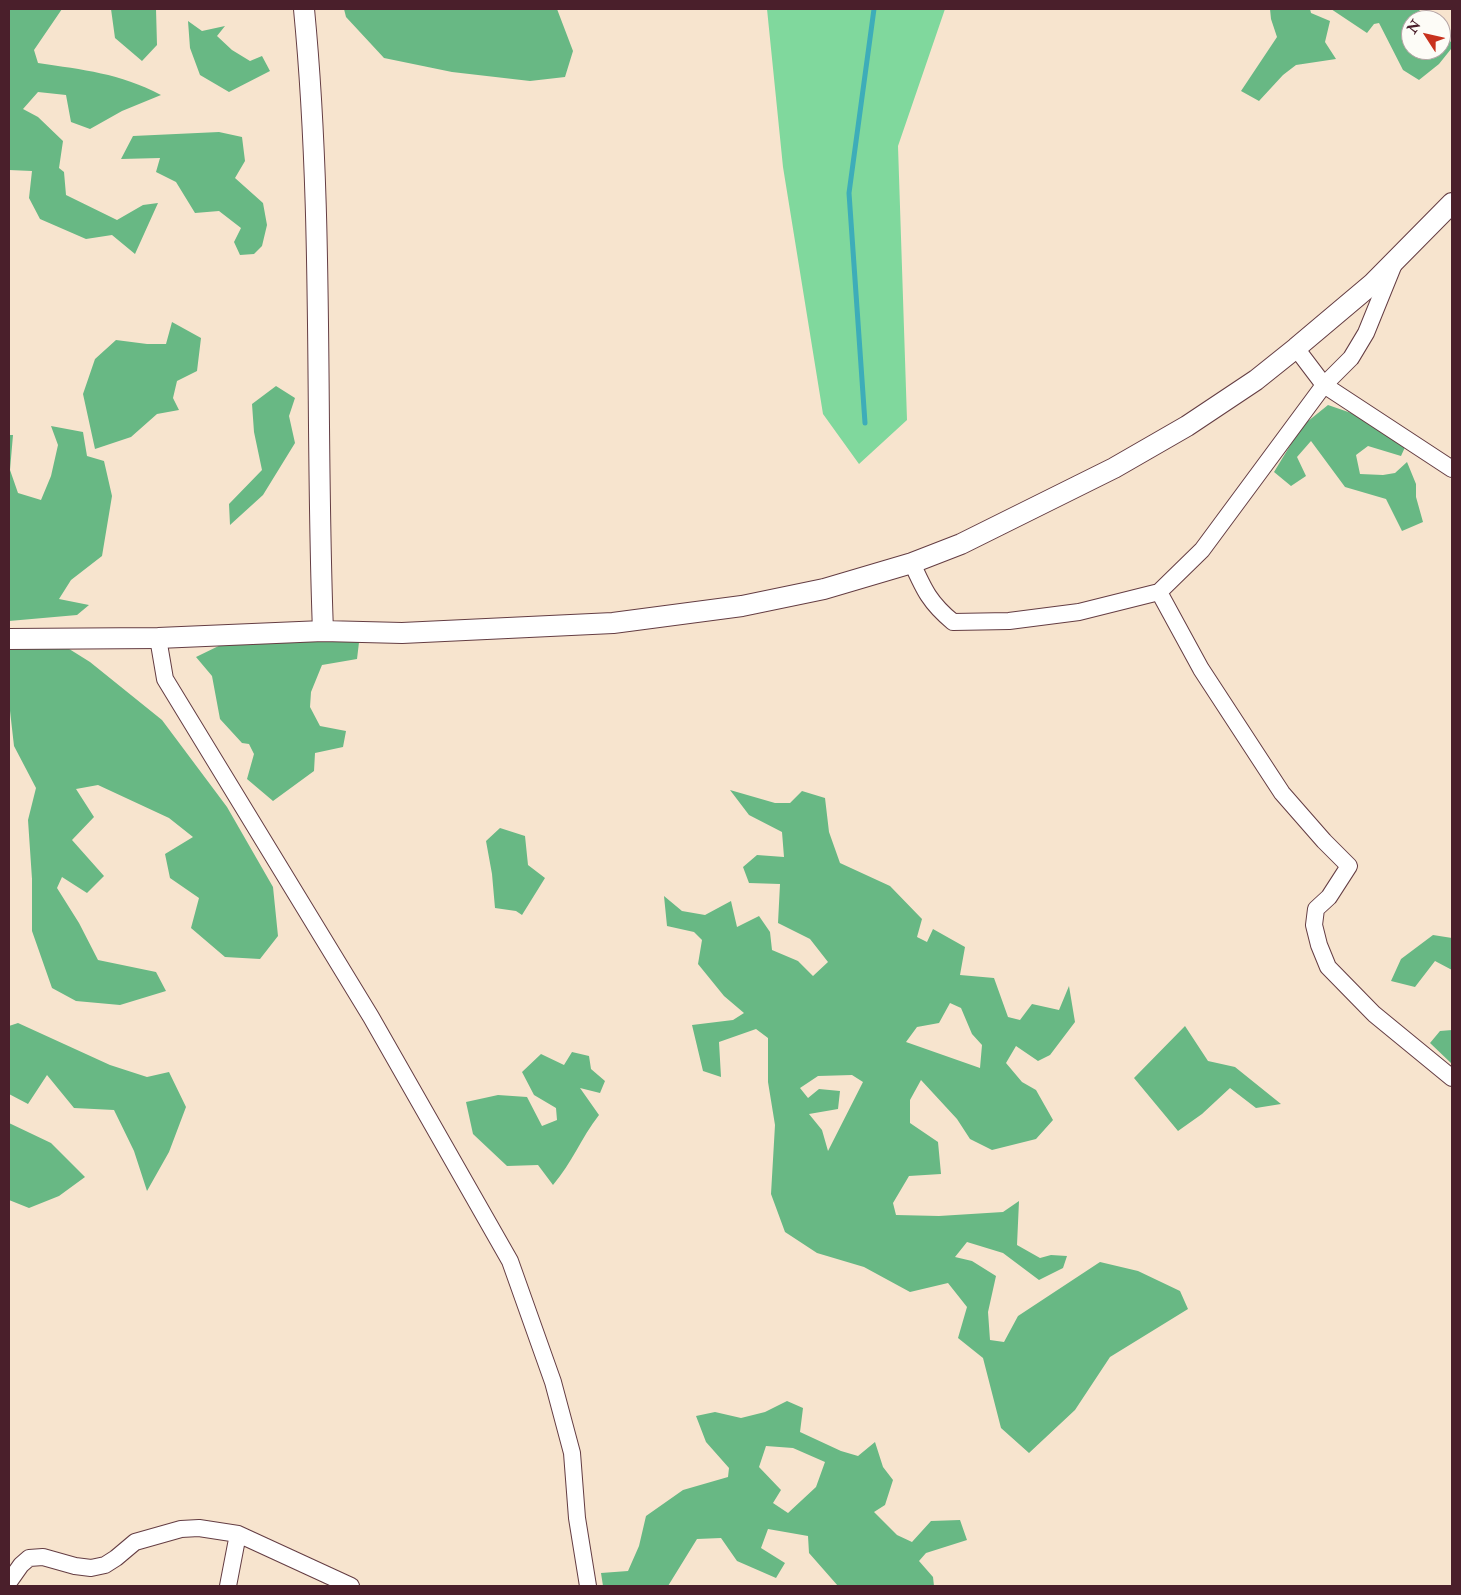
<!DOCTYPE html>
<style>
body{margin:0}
#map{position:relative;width:1461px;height:1595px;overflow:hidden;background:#f7e4ce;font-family:"IM FELL Double Pica",serif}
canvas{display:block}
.frame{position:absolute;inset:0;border:10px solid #4a1f2b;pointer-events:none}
.north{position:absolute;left:1401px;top:10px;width:50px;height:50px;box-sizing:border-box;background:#fdfcf7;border:1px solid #b5a4a5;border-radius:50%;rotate:305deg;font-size:14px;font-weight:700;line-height:20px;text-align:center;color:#4a1f2b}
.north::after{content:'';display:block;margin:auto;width:18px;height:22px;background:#c8321e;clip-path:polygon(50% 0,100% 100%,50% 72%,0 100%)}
</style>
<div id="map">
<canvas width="1461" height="1595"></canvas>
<div class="frame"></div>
<div class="north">N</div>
</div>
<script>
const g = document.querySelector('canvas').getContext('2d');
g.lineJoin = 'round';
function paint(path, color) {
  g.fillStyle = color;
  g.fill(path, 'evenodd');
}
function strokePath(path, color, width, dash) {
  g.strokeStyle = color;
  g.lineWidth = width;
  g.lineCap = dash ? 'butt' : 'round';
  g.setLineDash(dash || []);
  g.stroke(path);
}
paint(new Path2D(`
 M 767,9 L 945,9 L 898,146 L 907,420 L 859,464 L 823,414 L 783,167 Z`), '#80d89d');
paint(new Path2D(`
 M 9,9 L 62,9 L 34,50 L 38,63 C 84,70 119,73 161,95 L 122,111 L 90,129 L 71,122 L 66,95 L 38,92 L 23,109 L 38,117 L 63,141 L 59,168 L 64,172 L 66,195 L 117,220 L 143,205 L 158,203 L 135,254 L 112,235 L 86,239 L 40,219 L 29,198 L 32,171 L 9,170 Z
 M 111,9 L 156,9 L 157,45 L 142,61 L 115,38 Z
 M 344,9 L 557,9 L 573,51 L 565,77 L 530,81 L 452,72 L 384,58 L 346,17 Z
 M 1270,9 L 1310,9 L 1311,13 L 1330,21 L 1325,42 L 1336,59 L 1296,65 L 1283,75 L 1259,101 L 1241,91 L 1277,37 L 1271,19 Z
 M 1331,9 L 1416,9 L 1419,10 L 1429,20 L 1411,20 L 1411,50 L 1441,50 L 1441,32 L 1451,42 L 1451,49 L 1439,64 L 1419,80 L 1403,70 L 1379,23 L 1374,24 L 1367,33 Z
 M 188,21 L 202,31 L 225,26 L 217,36 L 232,50 L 250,61 L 262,56 L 270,71 L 229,92 L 200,75 L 190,48 Z
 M 219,132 L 242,137 L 245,161 L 235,178 L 263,203 L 267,225 L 262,246 L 254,254 L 240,255 L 234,242 L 241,228 L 219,211 L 195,213 L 176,182 L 156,172 L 160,158 L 121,159 L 133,136 Z
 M 172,322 L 201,338 L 197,371 L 177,381 L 173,398 L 179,410 L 157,414 L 131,437 L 95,449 L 83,394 L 95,359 L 116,340 L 147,344 L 166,344 Z
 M 276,386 L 295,398 L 289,416 L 295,443 L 263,495 L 230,525 L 229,504 L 262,470 L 254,432 L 252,404 Z
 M 1328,405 L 1357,415 L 1406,445 L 1401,456 L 1368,446 L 1356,455 L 1360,474 L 1383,475 L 1395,473 L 1407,462 L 1416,484 L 1416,497 L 1423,522 L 1402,531 L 1386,499 L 1345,487 L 1311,441 L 1297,457 L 1306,476 L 1291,486 L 1274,472 L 1302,426 Z
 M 51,426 L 83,432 L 87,456 L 104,461 L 112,496 L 102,556 L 71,580 L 59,599 L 89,605 L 77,615 L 9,621 L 9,435 L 13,435 L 10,470 L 18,493 L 41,500 L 51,476 L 58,445 Z
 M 360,634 L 357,659 L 322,665 L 311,692 L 310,707 L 320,726 L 346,731 L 343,747 L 315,753 L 314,771 L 273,801 L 247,779 L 254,754 L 249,744 L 242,743 L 220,719 L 212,676 L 196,657 L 231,640 Z
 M 9,644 L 66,647 L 90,662 L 162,720 L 227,807 L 273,887 L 278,936 L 260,959 L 225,957 L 191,928 L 199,898 L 170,878 L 165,854 L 193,837 L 169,818 L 98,785 L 76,789 L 94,817 L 72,840 L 104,876 L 87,893 L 62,877 L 57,888 L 79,923 L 98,960 L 156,972 L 166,991 L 120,1005 L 76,1001 L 52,988 L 32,931 L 32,879 L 28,820 L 36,788 L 14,746 L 9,702 Z
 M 730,790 L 775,803 L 790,803 L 802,791 L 825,798 L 829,832 L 840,863 L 890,886 L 922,919 L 917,937 L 927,942 L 933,929 L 965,947 L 960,975 L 994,978 L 1008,1017 L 1020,1020 L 1032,1004 L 1059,1010 L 1069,986 L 1075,1022 L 1050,1055 L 1038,1061 L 1016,1046 L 1006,1063 L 1022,1082 L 1036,1090 L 1053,1120 L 1036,1139 L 992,1150 L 970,1139 L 957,1119 L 921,1080 L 910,1100 L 910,1123 L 938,1142 L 941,1174 L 909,1176 L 893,1203 L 896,1215 L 939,1216 L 1003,1212 L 1019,1201 L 1017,1245 L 1040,1258 L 1051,1255 L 1067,1256 L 1063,1268 L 1039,1280 L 1003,1253 L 967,1242 L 955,1257 L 972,1261 L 996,1276 L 988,1312 L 990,1340 L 1004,1342 L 1018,1316 L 1100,1262 L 1138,1271 L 1180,1291 L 1188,1309 L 1110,1357 L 1075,1410 L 1029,1453 L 1001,1428 L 983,1358 L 958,1338 L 967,1307 L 948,1283 L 910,1292 L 864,1267 L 817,1253 L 785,1232 L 771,1194 L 775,1125 L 768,1082 L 768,1038 L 756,1029 L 719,1042 L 721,1077 L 703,1071 L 692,1025 L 733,1020 L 744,1013 L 724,996 L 698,964 L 702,940 L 694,932 L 667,926 L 664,896 L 682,911 L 705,915 L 731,901 L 737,927 L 759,916 L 770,932 L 772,950 L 798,961 L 813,976 L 828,962 L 810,939 L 778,923 L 780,884 L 749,883 L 743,867 L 757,855 L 784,857 L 782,832 L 749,815 ZM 950,1003 L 961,1008 L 972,1034 L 982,1045 L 980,1068 L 906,1042 L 917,1027 L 939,1023 ZM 852,1075 L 863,1082 L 828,1151 L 822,1130 L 809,1114 L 838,1109 L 840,1091 L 819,1089 L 808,1098 L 800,1088 L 818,1076 Z
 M 500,828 L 525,836 L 528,865 L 545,878 L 522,915 L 516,911 L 495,908 L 492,874 L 486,841 Z
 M 1433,935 L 1452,938 L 1452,970 L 1435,961 L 1415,987 L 1391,981 L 1401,959 Z
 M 18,1023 L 110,1065 L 147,1077 L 169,1072 L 186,1107 L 169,1152 L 147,1191 L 134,1151 L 114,1110 L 74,1108 L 47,1075 L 28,1104 L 9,1094 L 9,1026 Z
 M 1185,1026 L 1208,1061 L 1235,1067 L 1281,1104 L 1256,1108 L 1230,1088 L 1202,1114 L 1178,1131 L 1134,1078 Z
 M 1452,1030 L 1452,1064 L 1430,1043 L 1440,1031 Z
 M 572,1052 L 589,1056 L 591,1069 L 605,1081 L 600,1093 L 580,1088 L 599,1115 C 581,1138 572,1163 553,1185 L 538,1165 L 507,1166 L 473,1134 L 466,1102 L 498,1095 L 527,1097 L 542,1126 L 557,1120 L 556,1108 L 534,1095 L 522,1072 L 541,1054 L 564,1065 Z
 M 9,1123 L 51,1143 L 85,1177 L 59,1196 L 29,1208 L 9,1200 Z
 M 787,1401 L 803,1408 L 800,1432 L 841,1451 L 858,1456 L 875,1442 L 883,1467 L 893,1480 L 885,1505 L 874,1512 L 897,1535 L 912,1542 L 931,1521 L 960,1520 L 967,1540 L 926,1553 L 919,1561 L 933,1577 L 934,1586 L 838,1586 L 809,1553 L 808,1536 L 768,1529 L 761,1548 L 785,1563 L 776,1578 L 737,1561 L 721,1538 L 697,1539 L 668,1586 L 603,1586 L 601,1573 L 628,1571 L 639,1546 L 646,1516 L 683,1490 L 728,1477 L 729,1468 L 706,1442 L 696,1416 L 715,1412 L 741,1418 L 765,1412 ZM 766,1446 L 793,1448 L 825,1462 L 816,1487 L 788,1513 L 773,1503 L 781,1490 L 759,1467 Z`), '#68b884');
strokePath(new Path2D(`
 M 865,423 L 849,193 L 874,9`), '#3dadb9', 5);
const minor = new Path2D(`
 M 1296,348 L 1324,385 L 1452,469
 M 912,563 C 924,590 930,603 953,622 L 1009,621 L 1079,612 L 1159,592 L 1202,550 L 1324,385 L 1351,358 L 1366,333 L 1394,264
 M 1159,592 L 1201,669 L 1282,793 L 1324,841 L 1349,866 L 1329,897 L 1316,909 L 1314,925 L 1319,945 L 1328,967 L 1374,1014 L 1452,1078
 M 158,638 L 165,679 L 371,1017 L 510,1261 L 553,1382 L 572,1453 L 577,1518 L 588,1586
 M 9,1582 L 21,1565 L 29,1558 L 43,1557 L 75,1566 L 91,1568 L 105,1565 L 116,1558 L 135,1542 L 181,1529 L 199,1528 L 238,1534 L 351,1586
 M 228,1586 L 238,1534`);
const tertiary = new Path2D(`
 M 304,9 C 324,215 315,424 323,631
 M 9,639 L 158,638 L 323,631 L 402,633 L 613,623 L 742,606 L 824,589 L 912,563 L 961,544 L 1114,468 L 1187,426 L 1256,380 L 1296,348 L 1372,284 L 1452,203`);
strokePath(minor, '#643d43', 18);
strokePath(tertiary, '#643d43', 22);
strokePath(minor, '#fff', 16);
strokePath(tertiary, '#fff', 20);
</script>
